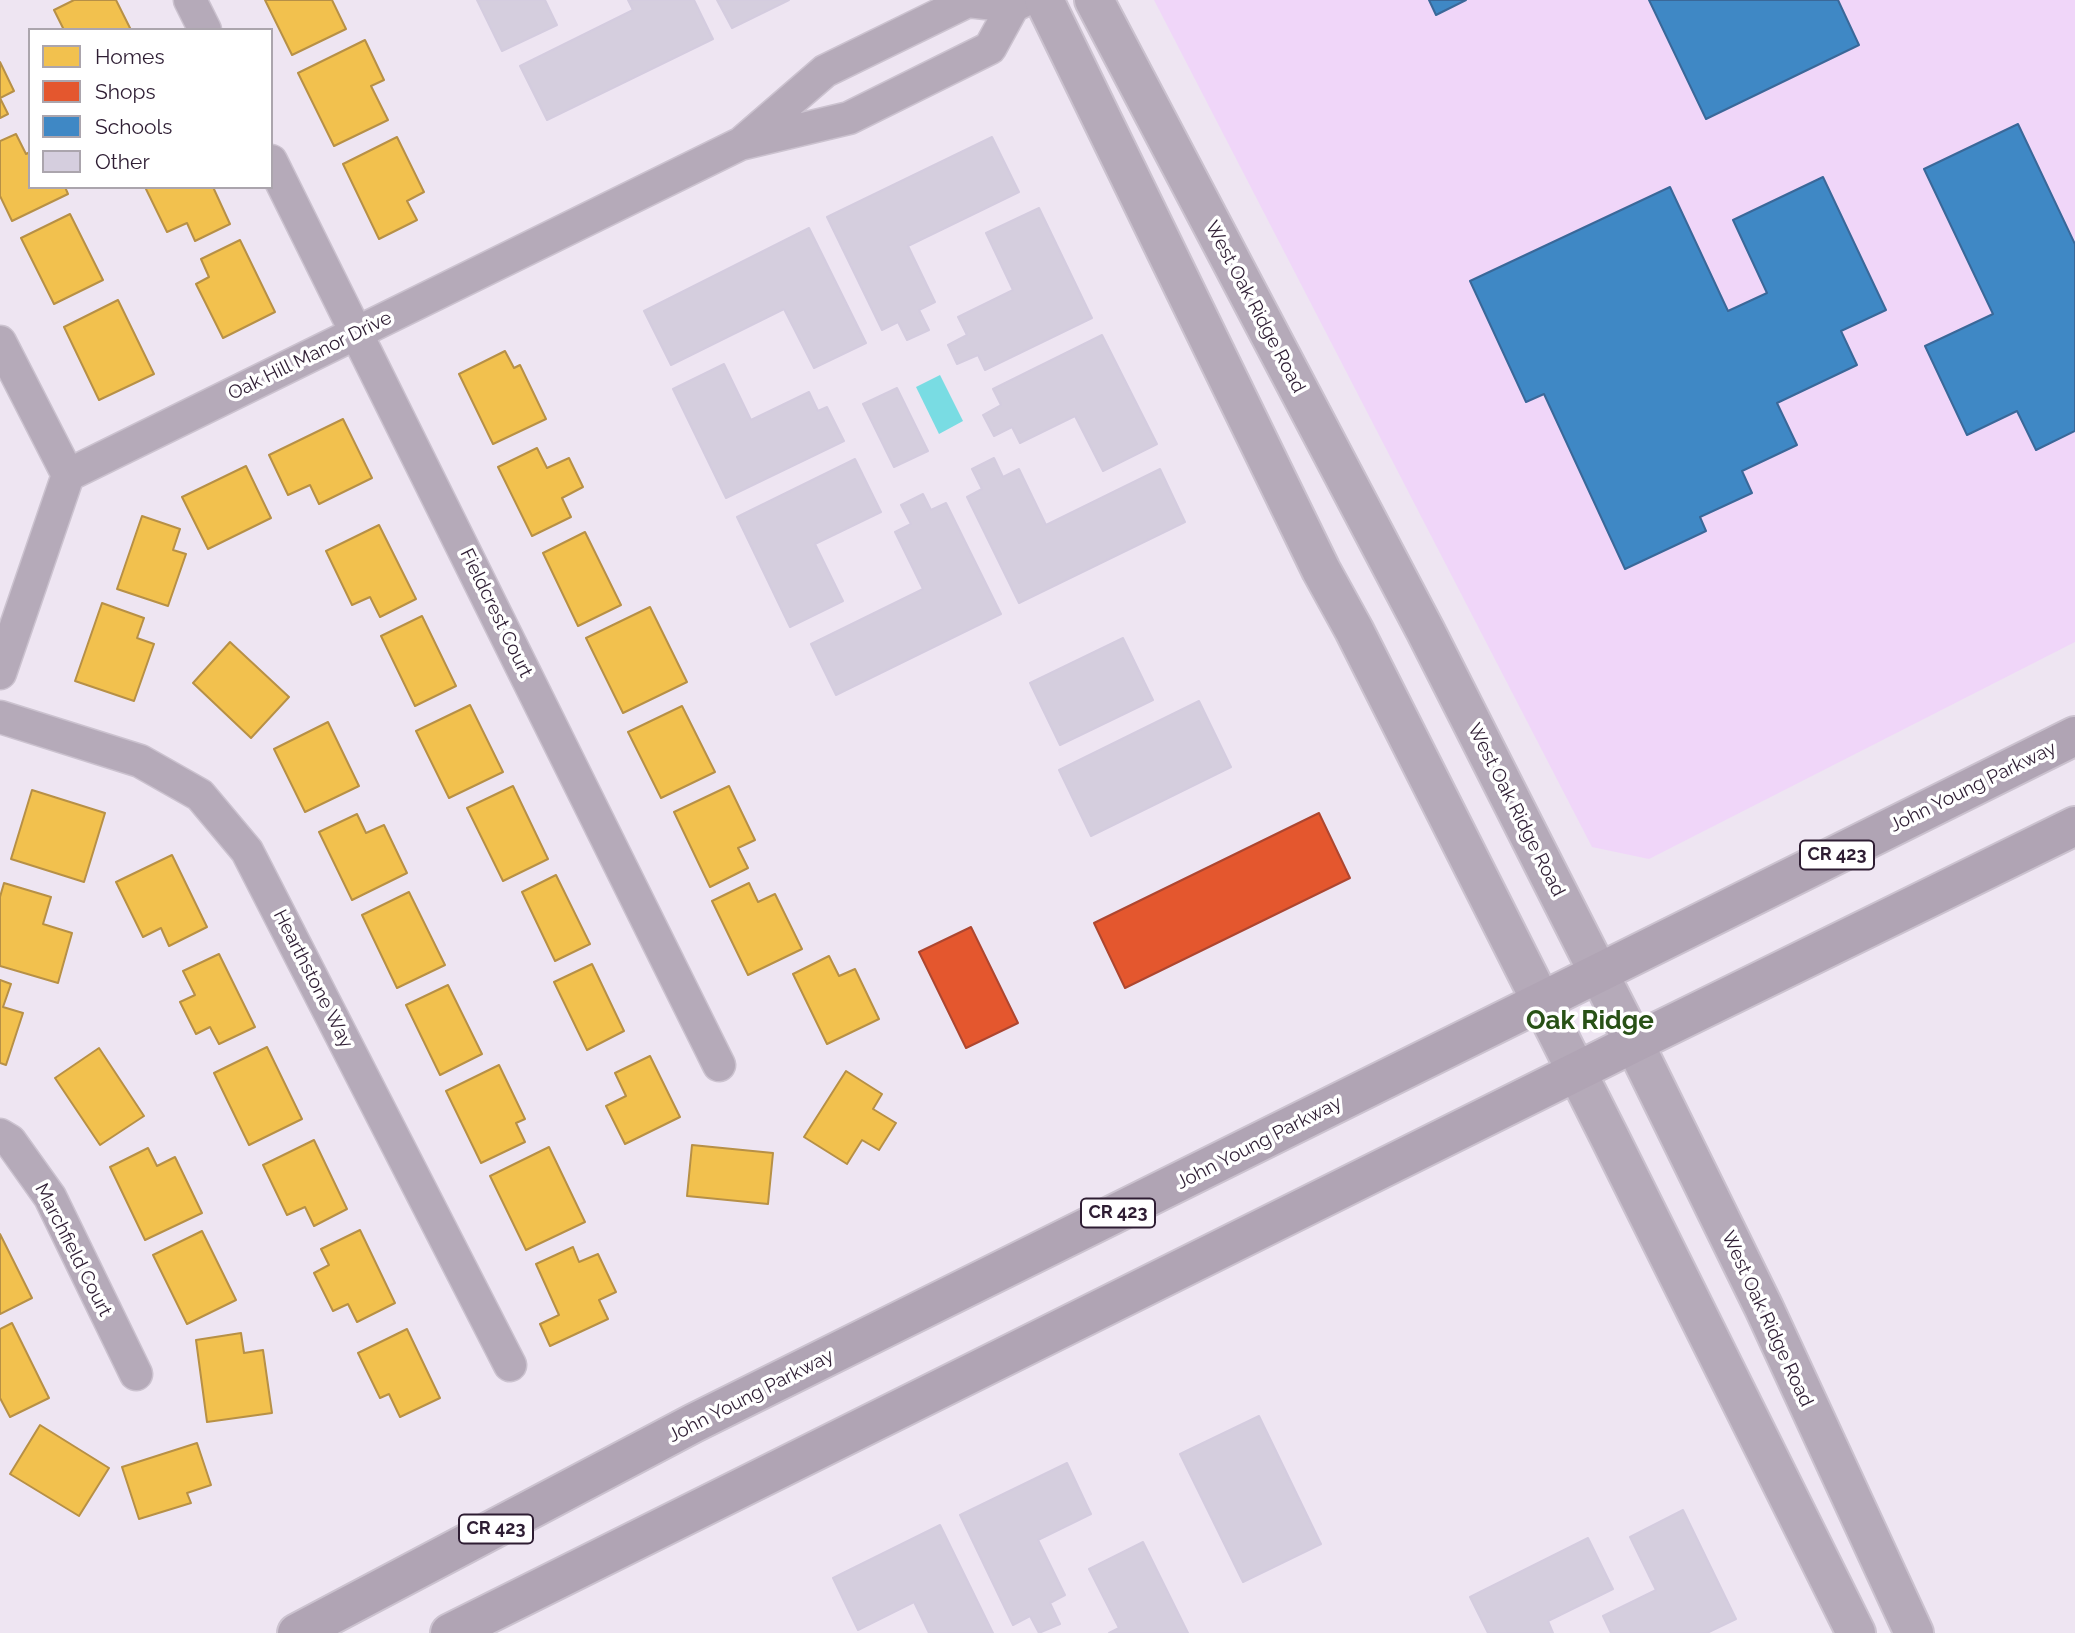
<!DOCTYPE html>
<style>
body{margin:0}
#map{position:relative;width:2075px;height:1633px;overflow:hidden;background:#eee5f2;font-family:Raleway,sans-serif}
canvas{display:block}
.legend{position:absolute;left:28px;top:28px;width:245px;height:161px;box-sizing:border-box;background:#fff;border:2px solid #aba5ad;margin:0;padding:9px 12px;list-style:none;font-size:21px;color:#2e1d33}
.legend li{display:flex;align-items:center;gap:14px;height:35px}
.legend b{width:35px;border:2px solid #aba5ad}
</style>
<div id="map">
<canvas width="2075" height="1633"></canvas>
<ul class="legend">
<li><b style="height:19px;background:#f2c14e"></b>Homes</li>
<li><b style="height:19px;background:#e4572e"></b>Shops</li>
<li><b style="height:19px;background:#3f88c5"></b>Schools</li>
<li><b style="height:19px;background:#d5cede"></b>Other</li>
</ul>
</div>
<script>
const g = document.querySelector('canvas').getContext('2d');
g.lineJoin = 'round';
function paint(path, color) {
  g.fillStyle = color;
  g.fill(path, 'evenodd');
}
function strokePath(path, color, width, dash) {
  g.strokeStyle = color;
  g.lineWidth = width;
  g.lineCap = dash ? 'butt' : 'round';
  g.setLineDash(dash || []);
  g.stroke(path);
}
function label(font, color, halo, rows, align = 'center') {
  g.font = font + ' Raleway,sans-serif';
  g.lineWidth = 7;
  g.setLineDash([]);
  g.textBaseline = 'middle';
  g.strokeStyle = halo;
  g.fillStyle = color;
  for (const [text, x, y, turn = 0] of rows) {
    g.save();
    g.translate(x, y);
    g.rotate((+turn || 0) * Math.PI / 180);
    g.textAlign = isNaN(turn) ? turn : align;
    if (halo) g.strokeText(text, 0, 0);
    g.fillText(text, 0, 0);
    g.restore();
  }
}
paint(new Path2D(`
 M 1154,0 L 2075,0 L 2075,642 L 1649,859 L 1592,847 Z`), '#f0d6f9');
paint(new Path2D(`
 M 940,375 L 963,421 L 939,434 L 916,387 Z`), '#79dce3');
const homes = new Path2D(`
 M 74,0 L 116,0 L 131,30 L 64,30 L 54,10 Z
 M 265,0 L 332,0 L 346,29 L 292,55 Z
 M 365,40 L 384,80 L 371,86 L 388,120 L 334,146 L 298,73 Z
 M 0,62 L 14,91 L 0,98 L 8,114 L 0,118 Z
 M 16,134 L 26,154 L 30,152 L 30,187 L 65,187 L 68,194 L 12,221 L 0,196 L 0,141 Z
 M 397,137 L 424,192 L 407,201 L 417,220 L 379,239 L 343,164 Z
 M 145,187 L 213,187 L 230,224 L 195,241 L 187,223 L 167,232 Z
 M 70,214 L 103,280 L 54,304 L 21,238 Z
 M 240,240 L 275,312 L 223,338 L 196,284 L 209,277 L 201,259 Z
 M 118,300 L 154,374 L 99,400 L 64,327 Z
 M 505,351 L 514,368 L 520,365 L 546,419 L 493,444 L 459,374 Z
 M 343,419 L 372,478 L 319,504 L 310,485 L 288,495 L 269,455 Z
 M 537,448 L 547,468 L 569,458 L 583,487 L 562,498 L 571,517 L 532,536 L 498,467 Z
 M 246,466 L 271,518 L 208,549 L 182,497 Z
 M 142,516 L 180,529 L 173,550 L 186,554 L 168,606 L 117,589 Z
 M 379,525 L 416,599 L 380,617 L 370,597 L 352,605 L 326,551 Z
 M 585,532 L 621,605 L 578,626 L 543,553 Z
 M 102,603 L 144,618 L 137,638 L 154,644 L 134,701 L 75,681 Z
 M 650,607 L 687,682 L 623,713 L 586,638 Z
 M 422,616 L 456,686 L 415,706 L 381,636 Z
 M 230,642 L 289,697 L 251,738 L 193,683 Z
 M 470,705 L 503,772 L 449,798 L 416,731 Z
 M 682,706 L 715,772 L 661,798 L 628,732 Z
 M 328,722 L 359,786 L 305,812 L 274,749 Z
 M 513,786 L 548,859 L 503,881 L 467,808 Z
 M 729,786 L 755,840 L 738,848 L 748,868 L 710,887 L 674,812 Z
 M 32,790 L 105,813 L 84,882 L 11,859 Z
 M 357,814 L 366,833 L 384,825 L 407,873 L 352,900 L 319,832 Z
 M 172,855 L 207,927 L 169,946 L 161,928 L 143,937 L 116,882 Z
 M 556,875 L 590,944 L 555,961 L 522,892 Z
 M 4,883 L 51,897 L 43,924 L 72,933 L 58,983 L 0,966 L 0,897 Z
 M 749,883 L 758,902 L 775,894 L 802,949 L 748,975 L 712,901 Z
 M 409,892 L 445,965 L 397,988 L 362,915 Z
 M 219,954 L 255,1027 L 219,1044 L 210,1027 L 196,1034 L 180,1002 L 195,995 L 183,971 Z
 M 829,956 L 839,976 L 855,969 L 879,1019 L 827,1044 L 793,974 Z
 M 592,964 L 624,1031 L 587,1050 L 554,982 Z
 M 0,980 L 11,984 L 3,1007 L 23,1013 L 6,1065 L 0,1063 Z
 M 448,985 L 482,1054 L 440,1075 L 406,1005 Z
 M 267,1047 L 302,1119 L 249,1145 L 214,1073 Z
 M 99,1048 L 144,1116 L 100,1145 L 55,1078 Z
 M 650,1056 L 680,1117 L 625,1144 L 606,1106 L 626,1096 L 615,1073 Z
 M 499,1065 L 525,1119 L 516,1123 L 525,1142 L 481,1163 L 446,1091 Z
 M 846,1071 L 882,1094 L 873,1109 L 896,1123 L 879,1150 L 862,1140 L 847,1164 L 804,1137 Z
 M 314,1140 L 347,1209 L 314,1226 L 305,1207 L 287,1215 L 263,1165 Z
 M 692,1145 L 773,1153 L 768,1204 L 687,1196 Z
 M 549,1147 L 585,1222 L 526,1250 L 490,1176 Z
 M 148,1148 L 157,1166 L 175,1157 L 202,1213 L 145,1240 L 110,1167 Z
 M 360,1230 L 395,1303 L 357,1322 L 348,1304 L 333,1311 L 314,1273 L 329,1265 L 321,1249 Z
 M 202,1231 L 236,1300 L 187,1324 L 153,1255 Z
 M 0,1234 L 32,1298 L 0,1314 Z
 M 573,1247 L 579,1262 L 598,1254 L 616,1292 L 599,1300 L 608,1319 L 550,1346 L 540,1324 L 559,1315 L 536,1264 Z
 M 12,1323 L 49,1398 L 10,1417 L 0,1398 L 0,1329 Z
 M 407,1329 L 440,1398 L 400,1417 L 389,1394 L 380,1398 L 358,1353 Z
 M 241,1333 L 244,1353 L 263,1350 L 272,1413 L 207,1422 L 196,1340 Z
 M 40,1425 L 109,1468 L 79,1516 L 10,1474 Z
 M 197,1443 L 211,1485 L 187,1493 L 191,1503 L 139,1519 L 122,1467 Z`);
paint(homes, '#f2c14e');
strokePath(homes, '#b79046', 2);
const shops = new Path2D(`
 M 1319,813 L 1350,878 L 1125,988 L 1094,923 Z
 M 971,927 L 1018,1023 L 966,1048 L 919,952 Z`);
paint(shops, '#e4572e');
strokePath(shops, '#ad4630', 2);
const schools = new Path2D(`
 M 1429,0 L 1466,0 L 1436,15 Z
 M 1649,0 L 1838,0 L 1859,45 L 1706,119 Z
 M 2018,124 L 2075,244 L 2075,431 L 2036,450 L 2017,411 L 1967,435 L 1925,346 L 1993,314 L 1924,169 Z
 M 1823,177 L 1886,310 L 1841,331 L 1857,365 L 1777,403 L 1797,445 L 1742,471 L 1752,493 L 1700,517 L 1706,531 L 1625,569 L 1544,394 L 1526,402 L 1470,281 L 1670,187 L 1728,311 L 1767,293 L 1733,220 Z`);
paint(schools, '#3f88c5');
strokePath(schools, '#3a6899', 2);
const building = new Path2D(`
 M 477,0 L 545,0 L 557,25 L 502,51 Z
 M 628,0 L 694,0 L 713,39 L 547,120 L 520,66 L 633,10 Z
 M 717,0 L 789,0 L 732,28 Z
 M 992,137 L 1019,192 L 908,246 L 935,302 L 919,310 L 929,330 L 907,340 L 898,322 L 882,330 L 827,217 Z
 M 1039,208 L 1092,318 L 985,370 L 978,355 L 957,364 L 948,345 L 967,335 L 958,317 L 1013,290 L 986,233 Z
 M 809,228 L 866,343 L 814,368 L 784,309 L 671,365 L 644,311 Z
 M 1102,335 L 1157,444 L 1103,471 L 1075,416 L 1020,443 L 1012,427 L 994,436 L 983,415 L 1001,405 L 993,389 Z
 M 724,364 L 751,420 L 809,392 L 818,411 L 827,407 L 844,441 L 726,498 L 673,389 Z
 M 897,388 L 928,451 L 894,467 L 863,404 Z
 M 994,458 L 1003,477 L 1019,469 L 1046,525 L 1160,469 L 1185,522 L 1019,603 L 967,497 L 982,489 L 972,469 Z
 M 855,459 L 881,512 L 815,544 L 843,601 L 790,627 L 737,517 Z
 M 923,494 L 931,510 L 946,503 L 1001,614 L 836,695 L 811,644 L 923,589 L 895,532 L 911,524 L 901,505 Z
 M 1123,638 L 1153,700 L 1060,745 L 1030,683 Z
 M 1199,701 L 1231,767 L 1091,836 L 1059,770 Z
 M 1259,1416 L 1321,1544 L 1243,1582 L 1180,1454 Z
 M 1067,1463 L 1091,1514 L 1038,1540 L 1065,1595 L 1050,1603 L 1060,1624 L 1039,1633 L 1030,1616 L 1013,1625 L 960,1515 Z
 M 1683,1510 L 1736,1619 L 1707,1633 L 1611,1633 L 1603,1616 L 1656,1590 L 1630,1537 Z
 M 940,1525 L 993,1633 L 929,1633 L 914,1602 L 858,1630 L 833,1578 Z
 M 1588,1538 L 1613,1589 L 1548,1621 L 1553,1633 L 1488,1633 L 1470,1597 Z
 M 1143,1542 L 1188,1633 L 1109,1633 L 1119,1628 L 1089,1569 Z`);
paint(building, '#d5cede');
strokePath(building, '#d4ccdf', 2);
const minor = new Path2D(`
 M 190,0 L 205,30
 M 744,141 L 825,71 L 968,1 L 1013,6 L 1025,0
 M 271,161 L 719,1065
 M 0,342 L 68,475
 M 0,673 L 68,475 L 740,144 L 849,118 L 990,48 L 1013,6
 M 0,717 L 140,761 L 200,795 L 247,851 L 510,1365
 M 0,1135 L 10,1141 L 50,1197 L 136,1374`);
const tertiary = new Path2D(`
 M 1044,0 L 1321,570 L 1354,630 L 1611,1140 L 1856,1633
 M 1094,0 L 1425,630 L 1634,1043 L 1764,1308 L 1914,1633`);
const trunk = new Path2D(`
 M 297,1633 L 694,1423 L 2075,736
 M 450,1633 L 1634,1043 L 2075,826`);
strokePath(minor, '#cbc2cf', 35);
strokePath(tertiary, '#cbc2cf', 42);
strokePath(trunk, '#cbc2cf', 42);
strokePath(minor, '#b5aab9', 32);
strokePath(tertiary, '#b5aab9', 38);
strokePath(trunk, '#b0a4b4', 38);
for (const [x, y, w] of [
 [1837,855,74],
 [1118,1213,74],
 [496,1529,74]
]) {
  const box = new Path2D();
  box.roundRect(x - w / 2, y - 14.5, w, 29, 5);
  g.fillStyle = '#fff';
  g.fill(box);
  strokePath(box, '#2e1d33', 2);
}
label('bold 18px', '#2e1d33', null, [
 ["CR 423",1837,855],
 ["CR 423",1118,1213],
 ["CR 423",496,1529]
]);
label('19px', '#2e1d33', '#fff', [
 ["West Oak Ridge Road",1255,307,62],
 ["Oak Hill Manor Drive",310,356,-26],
 ["Fieldcrest Court",496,613,64],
 ["John Young Parkway",1973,787,-26],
 ["West Oak Ridge Road",1516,810,63],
 ["Hearthstone Way",313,979,63],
 ["John Young Parkway",1259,1143,-27],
 ["Marchfield Court",73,1250,63],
 ["West Oak Ridge Road",1767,1319,65],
 ["John Young Parkway",751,1396,-27]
]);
label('bold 26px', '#285116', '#fff', [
 ["Oak Ridge",1590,1021]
]);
</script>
